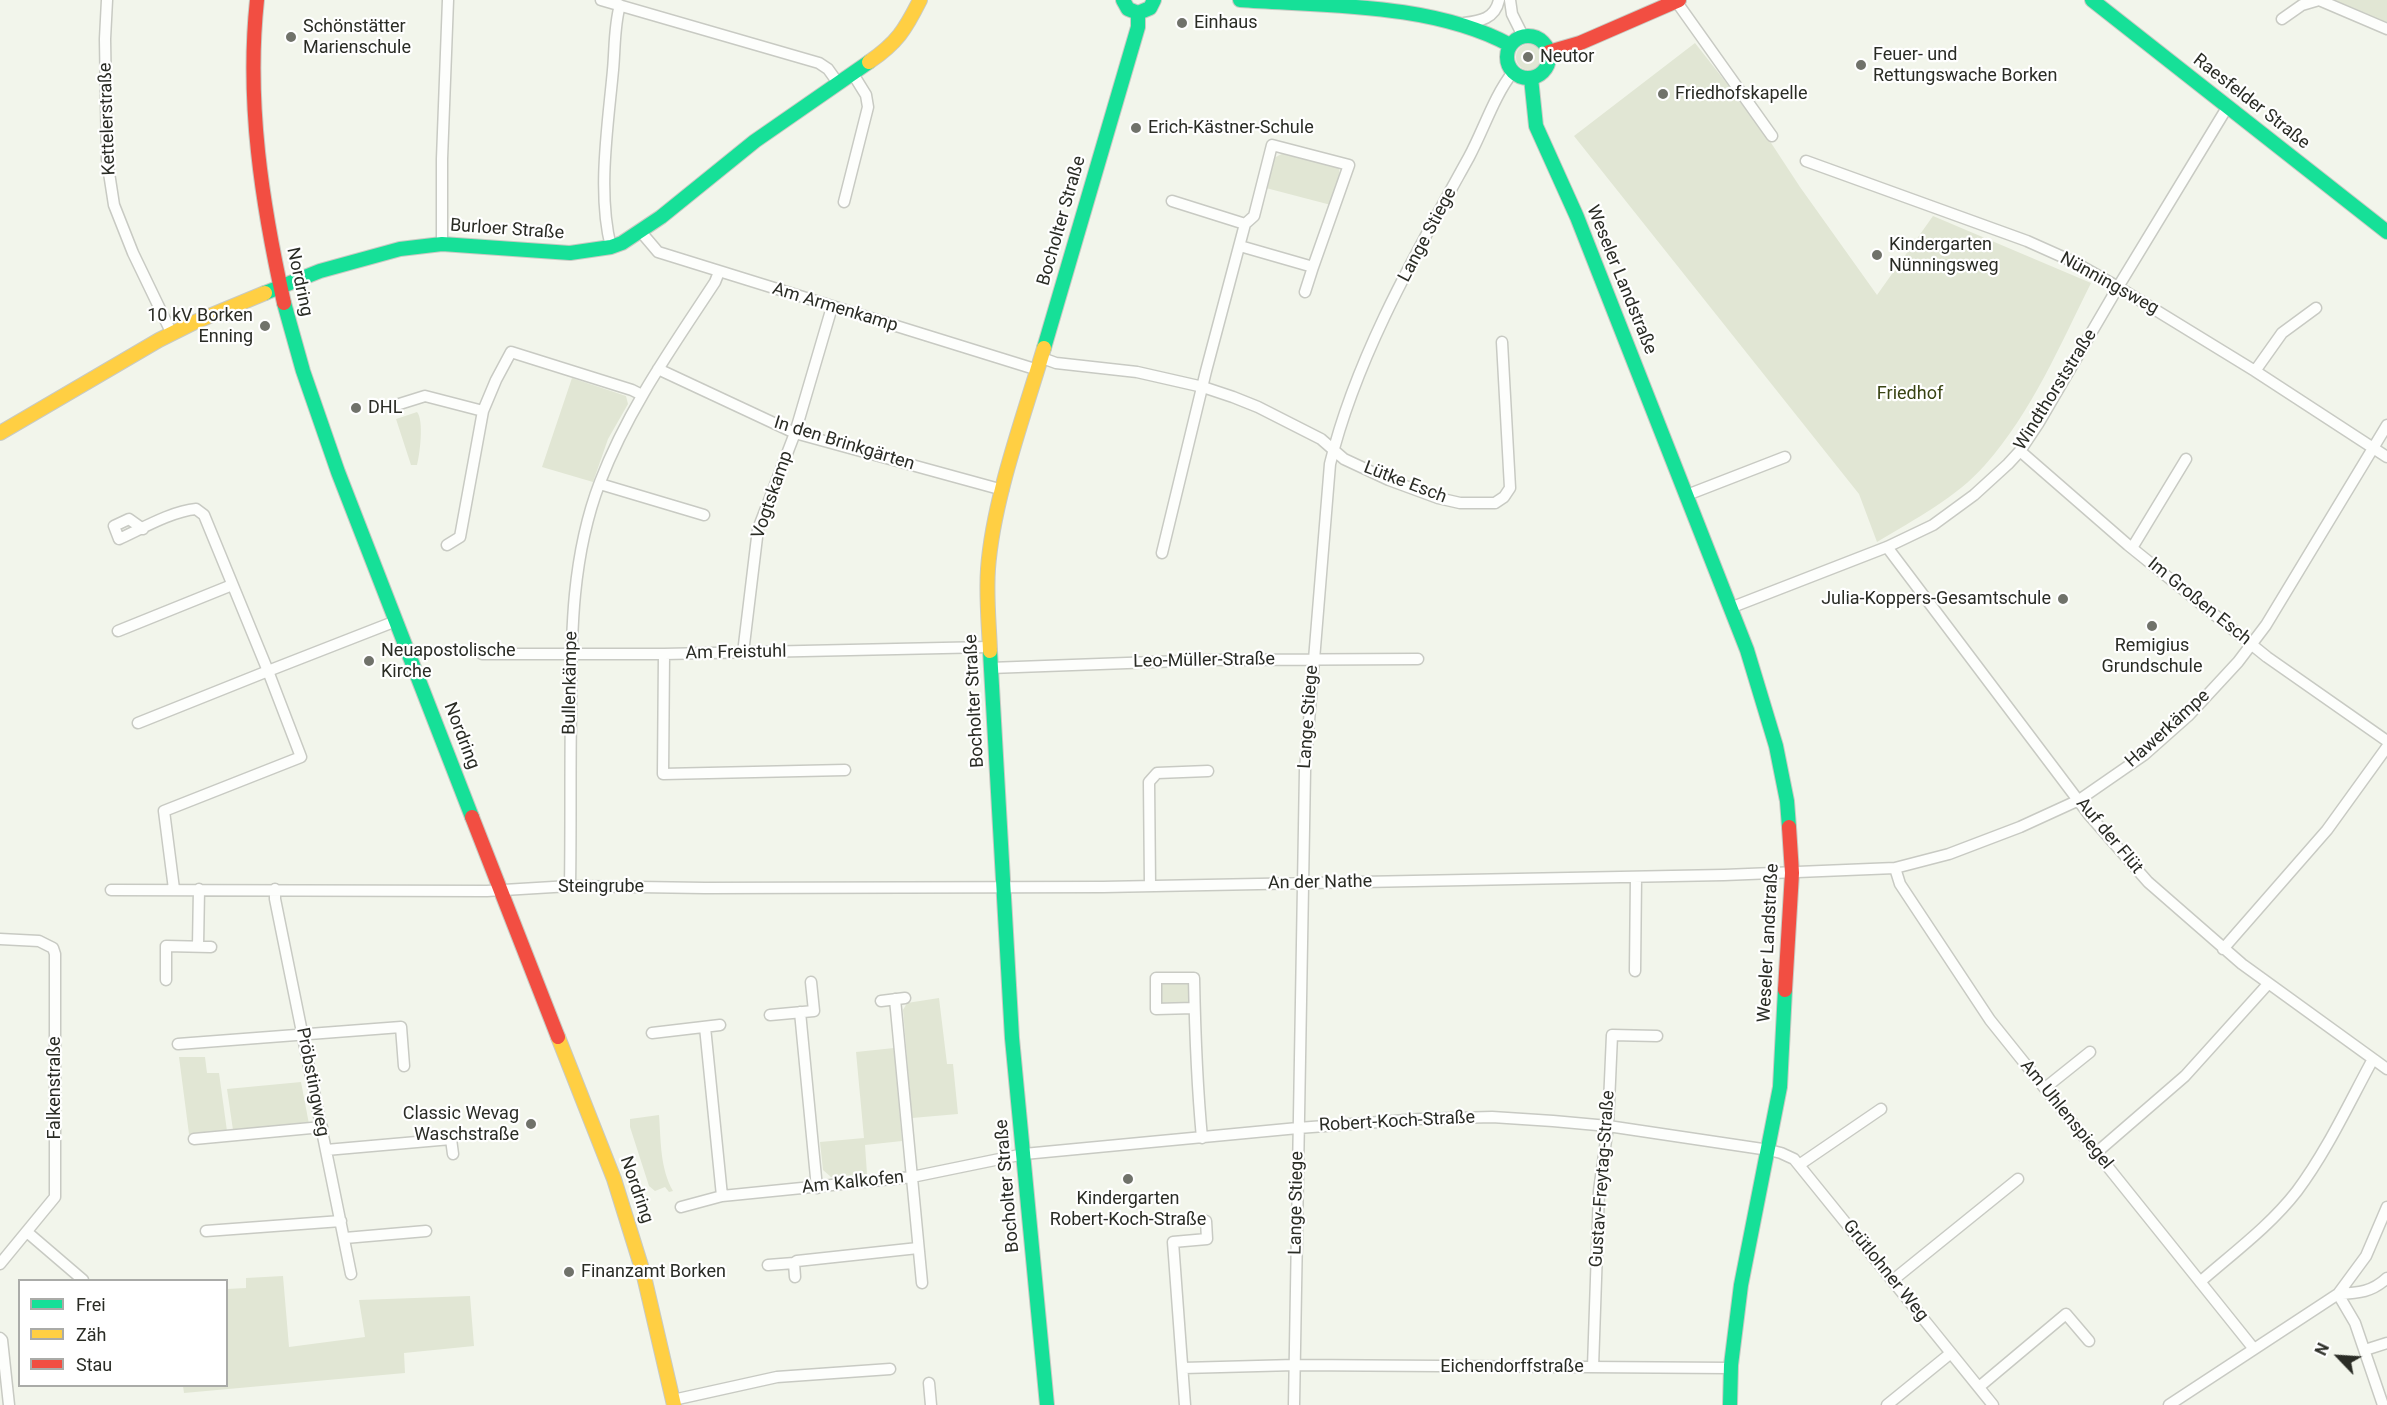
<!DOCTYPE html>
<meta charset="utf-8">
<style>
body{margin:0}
#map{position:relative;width:2387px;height:1405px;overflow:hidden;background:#f2f5eb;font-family:Roboto,sans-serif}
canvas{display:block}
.legend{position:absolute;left:18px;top:1279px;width:210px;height:108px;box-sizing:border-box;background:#fff;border:2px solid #aaaba8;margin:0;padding:8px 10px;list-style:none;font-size:18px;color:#2a2c25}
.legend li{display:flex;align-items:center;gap:12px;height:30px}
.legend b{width:30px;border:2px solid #aaaba8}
.north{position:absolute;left:2309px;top:1327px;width:60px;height:60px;-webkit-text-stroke:4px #fff;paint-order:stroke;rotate:295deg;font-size:16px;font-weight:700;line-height:24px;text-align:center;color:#2a2c25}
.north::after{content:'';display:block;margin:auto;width:21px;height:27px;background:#2a2c25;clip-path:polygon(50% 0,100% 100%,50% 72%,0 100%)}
</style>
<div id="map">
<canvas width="2387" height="1405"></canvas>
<ul class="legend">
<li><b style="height:8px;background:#16e098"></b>Frei</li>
<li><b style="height:8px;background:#ffcf43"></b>Zäh</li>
<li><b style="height:8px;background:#f24e42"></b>Stau</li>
</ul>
<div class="north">N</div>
</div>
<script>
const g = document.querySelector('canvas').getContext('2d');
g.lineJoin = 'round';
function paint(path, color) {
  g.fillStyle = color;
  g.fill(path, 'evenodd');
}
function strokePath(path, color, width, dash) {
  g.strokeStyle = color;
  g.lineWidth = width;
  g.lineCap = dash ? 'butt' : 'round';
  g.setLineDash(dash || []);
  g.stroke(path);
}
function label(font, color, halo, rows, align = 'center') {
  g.font = font + ' Roboto,sans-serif';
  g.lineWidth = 4.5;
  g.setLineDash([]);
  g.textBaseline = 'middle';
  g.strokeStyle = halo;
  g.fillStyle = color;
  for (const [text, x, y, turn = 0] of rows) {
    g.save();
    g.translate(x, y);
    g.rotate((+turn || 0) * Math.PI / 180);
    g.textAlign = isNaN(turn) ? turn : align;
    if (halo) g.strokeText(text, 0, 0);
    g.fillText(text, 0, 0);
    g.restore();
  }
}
paint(new Path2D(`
 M 2333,0 L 2387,0 L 2387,26 L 2336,1 Z
 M 1695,43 L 1758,123 L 1800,187 L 1877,295 L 1933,216 L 2091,283 C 2060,345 2032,412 1985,465 C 1956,498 1915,519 1877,542 L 1859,494 L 1574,136 Z
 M1516 57a13 13 0 1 1 26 0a13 13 0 1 1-26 0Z
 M 1287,151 L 1339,167 L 1340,178 L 1331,205 L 1266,188 L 1274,158 Z
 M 572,378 L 626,396 L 628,404 L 608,439 L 593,482 L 542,467 Z
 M 417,412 C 424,420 420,454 417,465 L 411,465 L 396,419 Z
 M 1160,983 L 1188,983 L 1188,1004 L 1160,1004 Z
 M 939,998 L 947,1064 L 953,1064 L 958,1114 L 912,1118 L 903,1010 L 907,1003 Z
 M 894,1048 L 902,1141 L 865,1145 L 867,1174 L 831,1177 L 823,1170 L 820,1142 L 864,1138 L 856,1052 Z
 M 179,1057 L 205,1057 L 207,1073 L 219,1073 L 227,1131 L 189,1134 Z
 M 301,1082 L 309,1124 L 233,1130 L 227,1089 Z
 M 659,1115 C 661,1142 660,1168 673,1191 L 669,1192 L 665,1187 L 655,1191 L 649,1186 L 630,1127 L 630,1119 Z
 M 283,1276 L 289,1347 L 365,1337 L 359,1300 L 470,1296 L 474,1346 L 404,1353 L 405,1373 L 184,1393 L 183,1386 L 226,1386 L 227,1289 L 246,1288 L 246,1278 Z`), '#e1e6d4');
const street = new Path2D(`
 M 107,0 L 105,39 L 107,160 L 114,205 L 133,253 L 172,334
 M 601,0 L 819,63 L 828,69 L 838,83
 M 1510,0 L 1512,14 L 1523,36
 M 2319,0 L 2387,29
 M 1676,1 L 1772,136
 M 2282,19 L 2302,5 L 2319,0
 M 1464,23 C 1480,21 1495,19 1499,0
 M 1806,161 L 2027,241 L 2074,262 L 2118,287 L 2255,371 L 2387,457
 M 1172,201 L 1245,224
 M 844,202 L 868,107 L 866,95 L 853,74
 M 641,232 L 658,252 L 1038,370
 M 442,244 L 442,159 L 448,0
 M 611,247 C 597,193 608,125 613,70 C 615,49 614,26 620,5
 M 1305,292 L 1313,267
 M 1042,358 L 1056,363 L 1137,372 L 1203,387 L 1233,397 L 1258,407 L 1321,439 L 1344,459 L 1389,480 L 1438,498 L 1460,503 L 1495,503 L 1504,497 L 1510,488 L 1502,342
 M 658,369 L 795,433 L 1003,490
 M 2255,371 L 2282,333 L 2316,308
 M 393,406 L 425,396 L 483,411
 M 2020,451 L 2128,545 L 2267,657 L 2387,741
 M 600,484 L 704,515
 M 1687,495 L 1785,457
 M 447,545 L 460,537 L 483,411 L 496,380 L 511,352 L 632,390 L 642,395
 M 1887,547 L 2090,816 L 2148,882 L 2242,964 L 2387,1069
 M 2132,548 L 2186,459
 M 1162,553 L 1206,371 L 1245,224 L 1254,216 L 1272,145 L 1349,165 L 1313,267 L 1240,246
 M 1730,608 L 1887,547 L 1933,525 L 1974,495 L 2008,464 L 2020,451 L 2038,424 L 2118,287 L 2228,106
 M 118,631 L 232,585
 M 743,653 L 758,529 L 795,433 L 832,307
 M 482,654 L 664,654 L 989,647
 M 664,654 L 663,774 L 845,770
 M 990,668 L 1209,660 L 1418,659
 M 138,723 L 268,671 L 204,515 L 196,509 C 172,511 141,529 119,539 L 114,526 L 129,519 L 143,529
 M 1895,868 L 1900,884 L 1990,1020 L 2254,1349
 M 570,886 C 571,828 570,769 571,710 C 571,632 572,555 600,482 C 628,409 673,346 715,282 L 719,272
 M 1150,886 L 1149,782 L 1157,773 L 1208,771
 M 174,889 L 164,811 L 301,757 L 268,671 L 396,621
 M 275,889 L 275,899 L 351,1274
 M 111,890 L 487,891 L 570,886 L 705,888 L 1103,887 L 1724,875 L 1895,868 L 1949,854 L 2020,827 L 2079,800 L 2144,755 L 2188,716 L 2238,662 L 2266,625 L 2387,425
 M 0,939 L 39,941 L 53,948 L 55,954 L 55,1197 L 0,1264
 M 198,946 L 199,889
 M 2223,949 L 2327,830 L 2387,747
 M 1635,971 L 1636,877
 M 166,980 L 166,946 L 211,947
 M 895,999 L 922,1283
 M 881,1001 L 905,998
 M 1194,1008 L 1156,1009 L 1156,978 L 1194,978 C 1195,1032 1197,1085 1202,1138
 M 800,1012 L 817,1188
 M 770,1015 L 814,1011 L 811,982
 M 705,1027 L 722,1196
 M 652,1033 L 720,1025
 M 178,1044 L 401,1027 L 404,1066
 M 2045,1088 L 2090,1052
 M 194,1139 L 322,1127
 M 326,1150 L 451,1139 L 453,1154
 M 2096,1153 L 2185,1076 L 2268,984
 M 1799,1165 L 1881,1109
 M 681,1207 L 722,1196 L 912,1177 L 1024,1154 L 1298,1128 L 1420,1119 L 1492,1117 L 1553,1121 L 1608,1126 L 1769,1150 L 1781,1153 L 1794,1159 L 1993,1405
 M 206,1231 L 341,1221
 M 27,1232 L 83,1280
 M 345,1238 L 426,1231
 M 794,1263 L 797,1261 L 918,1248
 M 768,1265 L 794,1263 L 795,1277
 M 1893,1280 L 2018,1179
 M 2200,1282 C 2233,1253 2270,1226 2297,1191 C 2327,1151 2349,1103 2373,1059
 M 2338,1294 L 2355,1323 L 2383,1405
 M 2338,1294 C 2359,1293 2372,1292 2387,1278
 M 0,1338 L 2,1340 L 9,1405
 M 2365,1350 L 2387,1343
 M 1593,1367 L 1599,1191 L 1608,1126 L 1612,1035 L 1657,1036
 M 1183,1368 L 1295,1365 L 1730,1368
 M 929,1383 L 931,1405
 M 1979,1387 L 2066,1314 L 2089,1341
 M 673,1400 L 777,1377 L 890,1369
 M 1185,1405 L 1173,1242 L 1207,1239 L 1206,1221
 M 1294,1405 L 1305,770 L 1330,464 C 1356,357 1416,253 1469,157 C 1484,129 1494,96 1513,72
 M 1887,1405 L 1951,1353
 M 2169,1405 L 2338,1294 L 2366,1256 L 2387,1207`);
const fast = new Path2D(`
 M 1123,0 L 1128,9 L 1138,13 L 1150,8 L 1154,0
 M 1240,0 C 1326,6 1433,3 1510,45
 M 2092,0 L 2387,232
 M1507 57a21 21 0 1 1 42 0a21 21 0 1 1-42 0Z
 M 1531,78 L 1536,126 L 1577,217 L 1747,650 L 1776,746 L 1787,801 L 1789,827
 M 265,293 L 320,271 L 400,249 L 442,244 L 570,253 L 611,247 L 622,243 L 661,217 L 755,141 L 869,62
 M 284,303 L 303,371 L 338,472 L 472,817
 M 1044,348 L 1138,27 L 1138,13
 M 990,651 L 1012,1038 L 1047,1405
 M 1730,1405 L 1731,1365 L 1741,1285 L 1780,1087 L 1785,990`);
const slow = new Path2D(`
 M 869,62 C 897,43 905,30 920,0
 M 0,433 L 159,340 L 195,322 L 265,293
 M 990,651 C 989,624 986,596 988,569 C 993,499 1024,416 1044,348
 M 558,1037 L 614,1179 L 643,1272 L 674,1405`);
const jam = new Path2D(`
 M 257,0 C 246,102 262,204 284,303
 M 1549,52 L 1580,43 L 1679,0
 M 472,817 L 558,1037
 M 1785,990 L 1792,873 L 1789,827`);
strokePath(street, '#c8cac3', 13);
strokePath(fast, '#c8cac3', 16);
strokePath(slow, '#c8cac3', 16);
strokePath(jam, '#c8cac3', 16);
strokePath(street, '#fdfefc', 10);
strokePath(fast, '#16e098', 14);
strokePath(slow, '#ffcf43', 14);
strokePath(jam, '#f24e42', 14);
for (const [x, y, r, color] of [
 [1182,23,6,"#70726a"],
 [291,37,6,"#70726a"],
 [1528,57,6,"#70726a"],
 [1861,65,6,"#70726a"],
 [1663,94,6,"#70726a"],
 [1136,128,6,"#70726a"],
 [1877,255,6,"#70726a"],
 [265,326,6,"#70726a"],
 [356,408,6,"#70726a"],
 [2063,599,6,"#70726a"],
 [2152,626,6,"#70726a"],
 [369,661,6,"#70726a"],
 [531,1124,6,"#70726a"],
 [1128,1179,6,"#70726a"],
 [569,1272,6,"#70726a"]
]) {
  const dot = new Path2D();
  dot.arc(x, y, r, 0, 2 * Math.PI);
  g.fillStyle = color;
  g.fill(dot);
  strokePath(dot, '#fff', 2);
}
label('18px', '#2a2c25', '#fff', [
 ["Einhaus",1194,23],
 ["Schönstätter",303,27],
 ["Marienschule",303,48],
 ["Feuer- und",1873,55],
 ["Rettungswache Borken",1873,76],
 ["Neutor",1540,57],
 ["Friedhofskapelle",1675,94],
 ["Erich-Kästner-Schule",1148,128],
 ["Kindergarten",1889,245],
 ["Nünningsweg",1889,266],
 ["10 kV Borken",253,316,"right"],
 ["Enning",253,337,"right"],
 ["DHL",368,408],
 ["Julia-Koppers-Gesamtschule",2051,599,"right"],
 ["Remigius",2152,646,"center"],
 ["Grundschule",2152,667,"center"],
 ["Neuapostolische",381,651],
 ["Kirche",381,672],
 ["Classic Wevag",519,1114,"right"],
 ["Waschstraße",519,1135,"right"],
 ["Kindergarten",1128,1199,"center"],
 ["Robert-Koch-Straße",1128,1220,"center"],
 ["Finanzamt Borken",581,1272]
], 'left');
label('18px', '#2a2c25', '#fff', [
 ["Raesfelder Straße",2251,102,38],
 ["Kettelerstraße",108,119,-92],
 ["Bocholter Straße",1062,221,-74],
 ["Burloer Straße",507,230,4],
 ["Lange Stiege",1428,235,-62],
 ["Weseler Landstraße",1621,280,68],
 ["Nordring",299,282,78],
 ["Nünningsweg",2109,284,29],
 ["Am Armenkamp",835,308,17],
 ["Windthorststraße",2056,390,-58],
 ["In den Brinkgärten",844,444,17],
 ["Lütke Esch",1405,483,21],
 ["Vogtskamp",773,495,-71],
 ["Im Großen Esch",2199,602,39],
 ["Am Freistuhl",736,653,-1],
 ["Leo-Müller-Straße",1204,661,-1],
 ["Bullenkämpe",571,683,-89],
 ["Bocholter Straße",975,701,-93],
 ["Lange Stiege",1309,717,-86],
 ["Hawerkämpe",2168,729,-42],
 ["Nordring",461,736,69],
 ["Auf der Flüt",2109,836,50],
 ["An der Nathe",1320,883,-1],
 ["Steingrube",601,887],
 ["Weseler Landstraße",1769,943,-87],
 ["Pröbstingweg",312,1082,79],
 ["Falkenstraße",55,1088,-90],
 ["Am Uhlenspiegel",2066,1115,51],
 ["Robert-Koch-Straße",1397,1122,-3],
 ["Gustav-Freytag-Straße",1603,1179,-86],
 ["Am Kalkofen",853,1183,-6],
 ["Bocholter Straße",1008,1186,-95],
 ["Nordring",636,1190,71],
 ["Lange Stiege",1297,1203,-89],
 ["Grütlohner Weg",1885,1271,51],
 ["Eichendorffstraße",1512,1367]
]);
label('18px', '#394413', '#fff', [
 ["Friedhof",1910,394]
]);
</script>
